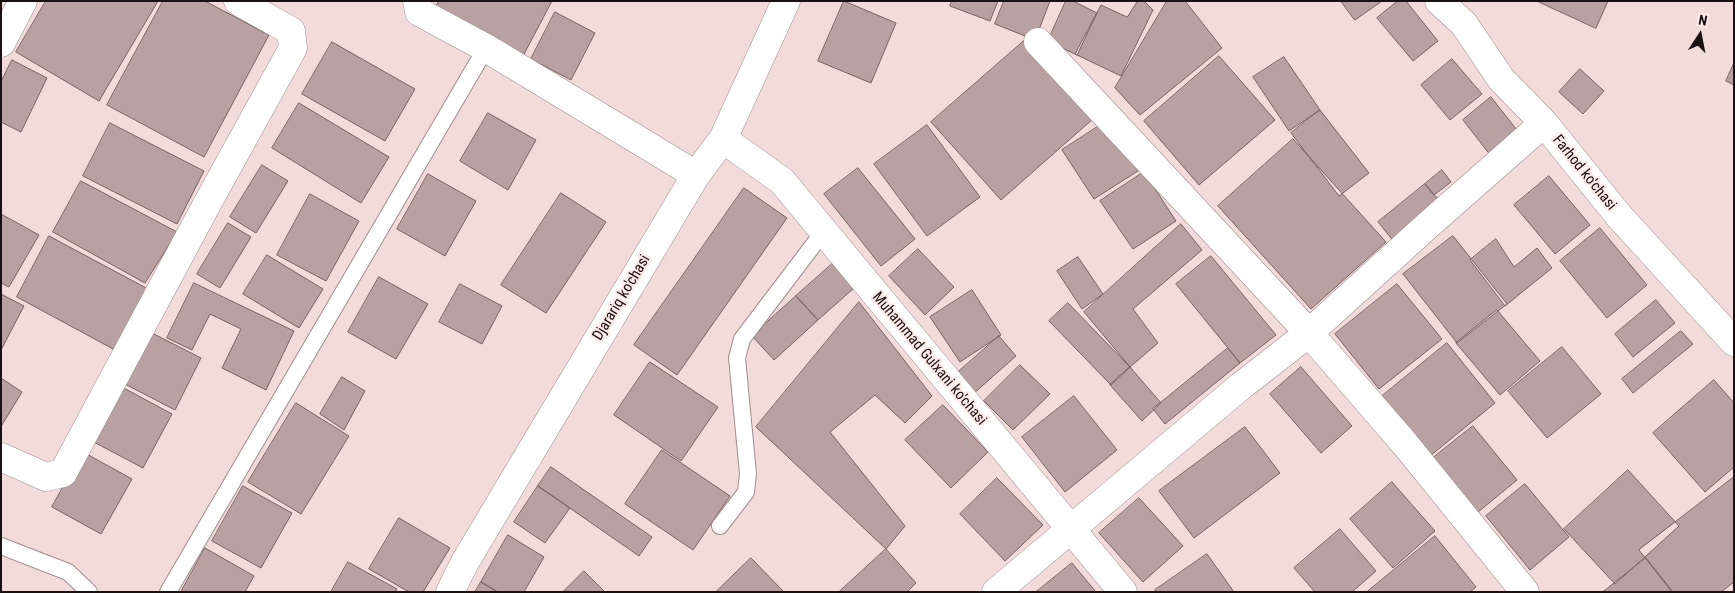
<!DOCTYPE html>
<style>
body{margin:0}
#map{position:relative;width:1735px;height:593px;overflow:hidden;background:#f3dbda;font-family:"Roboto Condensed",sans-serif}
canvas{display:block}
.frame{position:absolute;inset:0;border:2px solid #191111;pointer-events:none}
.north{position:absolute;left:1675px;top:10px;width:50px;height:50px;-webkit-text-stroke:4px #fdeae8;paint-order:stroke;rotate:11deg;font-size:14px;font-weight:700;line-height:20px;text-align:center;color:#191111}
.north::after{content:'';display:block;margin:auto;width:18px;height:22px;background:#191111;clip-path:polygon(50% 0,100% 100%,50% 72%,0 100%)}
</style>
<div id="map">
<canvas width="1735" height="593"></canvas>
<div class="frame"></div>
<div class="north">N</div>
</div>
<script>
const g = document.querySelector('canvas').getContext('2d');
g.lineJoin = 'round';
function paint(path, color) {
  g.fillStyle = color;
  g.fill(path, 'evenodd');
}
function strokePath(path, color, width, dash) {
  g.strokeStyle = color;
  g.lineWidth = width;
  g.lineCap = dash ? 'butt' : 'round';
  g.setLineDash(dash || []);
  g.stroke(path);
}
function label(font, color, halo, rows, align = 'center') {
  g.font = font + ' "Roboto Condensed",sans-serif';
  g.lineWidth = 4.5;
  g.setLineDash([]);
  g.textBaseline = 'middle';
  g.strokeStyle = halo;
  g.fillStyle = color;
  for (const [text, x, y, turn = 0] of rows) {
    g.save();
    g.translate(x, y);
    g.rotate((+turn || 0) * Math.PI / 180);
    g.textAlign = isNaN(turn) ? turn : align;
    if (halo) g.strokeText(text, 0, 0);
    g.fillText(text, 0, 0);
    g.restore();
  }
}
const building = new Path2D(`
 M 46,1 L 158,1 L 99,101 L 16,52 Z
 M 163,1 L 205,1 L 269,35 L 204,157 L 107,105 Z
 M 439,1 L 552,1 L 522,58 L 433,12 Z
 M 844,1 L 896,23 L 871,83 L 818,61 Z
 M 952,1 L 998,1 L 990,21 L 950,6 Z
 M 1004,1 L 1050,1 L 1035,40 L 995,24 Z
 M 1066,1 L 1073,1 L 1097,13 L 1077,55 L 1048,41 Z
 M 1138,1 L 1144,1 L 1153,10 L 1121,76 L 1075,54 L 1101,5 L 1127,17 Z
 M 1167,1 L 1185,1 L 1222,48 L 1140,115 L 1115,88 Z
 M 1341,1 L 1382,1 L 1355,20 Z
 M 1398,1 L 1406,1 L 1438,41 L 1413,61 L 1377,18 Z
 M 1537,1 L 1608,1 L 1596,28 Z
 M 555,12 L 595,33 L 571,80 L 531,59 Z
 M 1025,40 L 1094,118 L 1001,200 L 931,122 Z
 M 332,42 L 415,89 L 385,141 L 302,94 Z
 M 1219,56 L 1275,120 L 1199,185 L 1144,121 Z
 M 1284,57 L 1320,110 L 1289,131 L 1253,77 Z
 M 1452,59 L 1482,94 L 1450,120 L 1421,85 Z
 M 12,60 L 47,78 L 21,132 L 1,122 L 1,82 Z
 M 1734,63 L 1734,85 L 1726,81 Z
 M 1580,69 L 1604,91 L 1583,114 L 1559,92 Z
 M 1491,97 L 1520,134 L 1491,156 L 1463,120 Z
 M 299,103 L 389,157 L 361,203 L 272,148 Z
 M 1320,110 L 1369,173 L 1339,196 L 1291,133 Z
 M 488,113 L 536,140 L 508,190 L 460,161 Z
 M 1105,122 L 1138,171 L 1094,199 L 1062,150 Z
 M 110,123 L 204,171 L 177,224 L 83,176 Z
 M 927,125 L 980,197 L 927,236 L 874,164 Z
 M 1293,139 L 1386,242 L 1311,309 L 1218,206 Z
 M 262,165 L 288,181 L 256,233 L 230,217 Z
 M 858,168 L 915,239 L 881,266 L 824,194 Z
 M 1442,170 L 1451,182 L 1434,195 L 1425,184 Z
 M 1144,172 L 1176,221 L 1133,249 L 1100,201 Z
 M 428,174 L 476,201 L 445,256 L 397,229 Z
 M 1549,176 L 1590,225 L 1555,254 L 1514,205 Z
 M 81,181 L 177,232 L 145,283 L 53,232 Z
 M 1425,184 L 1443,205 L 1396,244 L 1378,222 Z
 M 744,188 L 787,218 L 677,375 L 634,345 Z
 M 561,193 L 606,222 L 546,313 L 501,285 Z
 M 310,194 L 359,221 L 326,281 L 277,255 Z
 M 1,214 L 39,235 L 9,287 L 1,283 Z
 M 228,223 L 251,237 L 220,288 L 197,274 Z
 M 1181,224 L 1202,250 L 1133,309 L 1158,343 L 1130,367 L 1084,312 Z
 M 1600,228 L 1647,285 L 1607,318 L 1560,261 Z
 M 49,236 L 148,289 L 115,350 L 17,297 Z
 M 1453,236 L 1507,304 L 1457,343 L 1403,274 Z
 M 1496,239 L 1514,267 L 1537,248 L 1552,268 L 1505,306 L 1470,260 Z
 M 918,249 L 954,287 L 925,315 L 889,276 Z
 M 267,255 L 323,289 L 299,328 L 243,294 Z
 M 1211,256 L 1276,335 L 1240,363 L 1176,284 Z
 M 1078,257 L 1103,294 L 1082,309 L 1057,271 Z
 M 832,264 L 854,288 L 818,320 L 796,296 Z
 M 379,277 L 428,304 L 396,359 L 348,332 Z
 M 194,283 L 294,331 L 266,390 L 222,368 L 241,329 L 210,314 L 192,350 L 167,338 Z
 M 460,284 L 502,306 L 482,344 L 439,322 Z
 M 1397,284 L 1442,339 L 1379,389 L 1335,334 Z
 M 972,290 L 1001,335 L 960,362 L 930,317 Z
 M 1,294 L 24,306 L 1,350 Z
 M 796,296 L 818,320 L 774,360 L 752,336 Z
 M 1656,300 L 1675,323 L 1633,357 L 1615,334 Z
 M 859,302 L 932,396 L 905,423 L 875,395 L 830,432 L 905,526 L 886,549 L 756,427 Z
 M 1068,303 L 1130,367 L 1111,385 L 1049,321 Z
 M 1497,310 L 1540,361 L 1500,395 L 1456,343 Z
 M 148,331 L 201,358 L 175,410 L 121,382 Z
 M 1681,331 L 1693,344 L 1633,393 L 1622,379 Z
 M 999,336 L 1016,356 L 973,394 L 956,374 Z
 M 1447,343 L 1495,403 L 1430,456 L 1381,397 Z
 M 1562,347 L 1601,394 L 1547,438 L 1508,391 Z
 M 1228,348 L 1240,363 L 1165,424 L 1153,409 Z
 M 650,362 L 718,407 L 681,461 L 614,415 Z
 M 1020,365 L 1050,394 L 1013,430 L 984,401 Z
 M 1130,367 L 1161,403 L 1142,421 L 1110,385 Z
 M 1301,367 L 1352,426 L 1321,453 L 1270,394 Z
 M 342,377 L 365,391 L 344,430 L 320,414 Z
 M 1,378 L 22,392 L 2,425 L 1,424 Z
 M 1714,380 L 1734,403 L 1734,467 L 1705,492 L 1653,433 Z
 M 120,386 L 172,414 L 143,468 L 90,440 Z
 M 1074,396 L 1117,450 L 1065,492 L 1022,437 Z
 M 296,403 L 349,436 L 301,514 L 248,482 Z
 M 943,405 L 988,452 L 951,488 L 905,440 Z
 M 1473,426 L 1517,480 L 1478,512 L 1433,458 Z
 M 1245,427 L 1280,473 L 1194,538 L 1159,491 Z
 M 662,450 L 730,496 L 693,550 L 625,504 Z
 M 83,452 L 132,479 L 101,534 L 52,507 Z
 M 551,467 L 652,537 L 639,556 L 538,486 Z
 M 1628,470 L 1679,526 L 1615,584 L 1564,529 Z
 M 1734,477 L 1734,582 L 1721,592 L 1672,592 L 1639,550 Z
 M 997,478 L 1043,525 L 1005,561 L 960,514 Z
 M 1392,482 L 1435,531 L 1393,568 L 1350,519 Z
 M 1525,484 L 1569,537 L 1530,570 L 1486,516 Z
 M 243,486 L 292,513 L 261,568 L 212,541 Z
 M 538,486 L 570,508 L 545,543 L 514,522 Z
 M 1139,498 L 1183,546 L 1143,582 L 1099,533 Z
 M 399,518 L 450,548 L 423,592 L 409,592 L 369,569 Z
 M 1340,529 L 1376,571 L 1352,592 L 1315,592 L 1294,568 Z
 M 508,535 L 544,557 L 524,592 L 497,592 L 481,582 Z
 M 1435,536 L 1476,587 L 1470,592 L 1367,592 Z
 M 205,548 L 254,576 L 245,592 L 181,592 Z
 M 886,549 L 916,583 L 907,592 L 839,592 Z
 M 1207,554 L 1234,592 L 1156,592 L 1155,590 Z
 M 751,558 L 784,592 L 716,592 Z
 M 1646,558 L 1673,592 L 1603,592 Z
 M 348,562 L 397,589 L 395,592 L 331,592 Z
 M 1072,563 L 1096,592 L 1036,592 Z
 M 584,571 L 605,592 L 563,592 Z
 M 481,582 L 498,592 L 475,592 Z`);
paint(building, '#b8a1a0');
strokePath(building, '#766261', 1);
const lane = new Path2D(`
 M 720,526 L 746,492 L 748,474 L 737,358 L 742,339 L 824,231
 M 1,546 L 68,572 L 89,592
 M 168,592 L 486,48`);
const street = new Path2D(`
 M 417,1 L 419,12 L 486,48 L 696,175
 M 1439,1 L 1464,24 L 1501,79 L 1544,123 L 1619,216 L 1734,342
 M 1038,42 L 1309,333 L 1405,444 L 1525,592
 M 1,43 L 23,1
 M 723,139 L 782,181 L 1123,592
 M 1,457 L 46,477 L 63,473 L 207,204 L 293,48 L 291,31 L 238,1
 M 450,592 L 465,562 L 696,175 L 723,139 L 786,1
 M 996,592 L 1241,386 L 1309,333 L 1428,225 L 1544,123`);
strokePath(lane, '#a28c8b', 18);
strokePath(street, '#a28c8b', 29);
strokePath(lane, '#fff', 16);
strokePath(street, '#fff', 28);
label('15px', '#191111', '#fdeae8', [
 ["Farhod ko'chasi",1584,173,51],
 ["Djarariq ko'chasi",622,298,-59],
 ["Muhammad Gulxani ko'chasi",929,359,50]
]);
</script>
